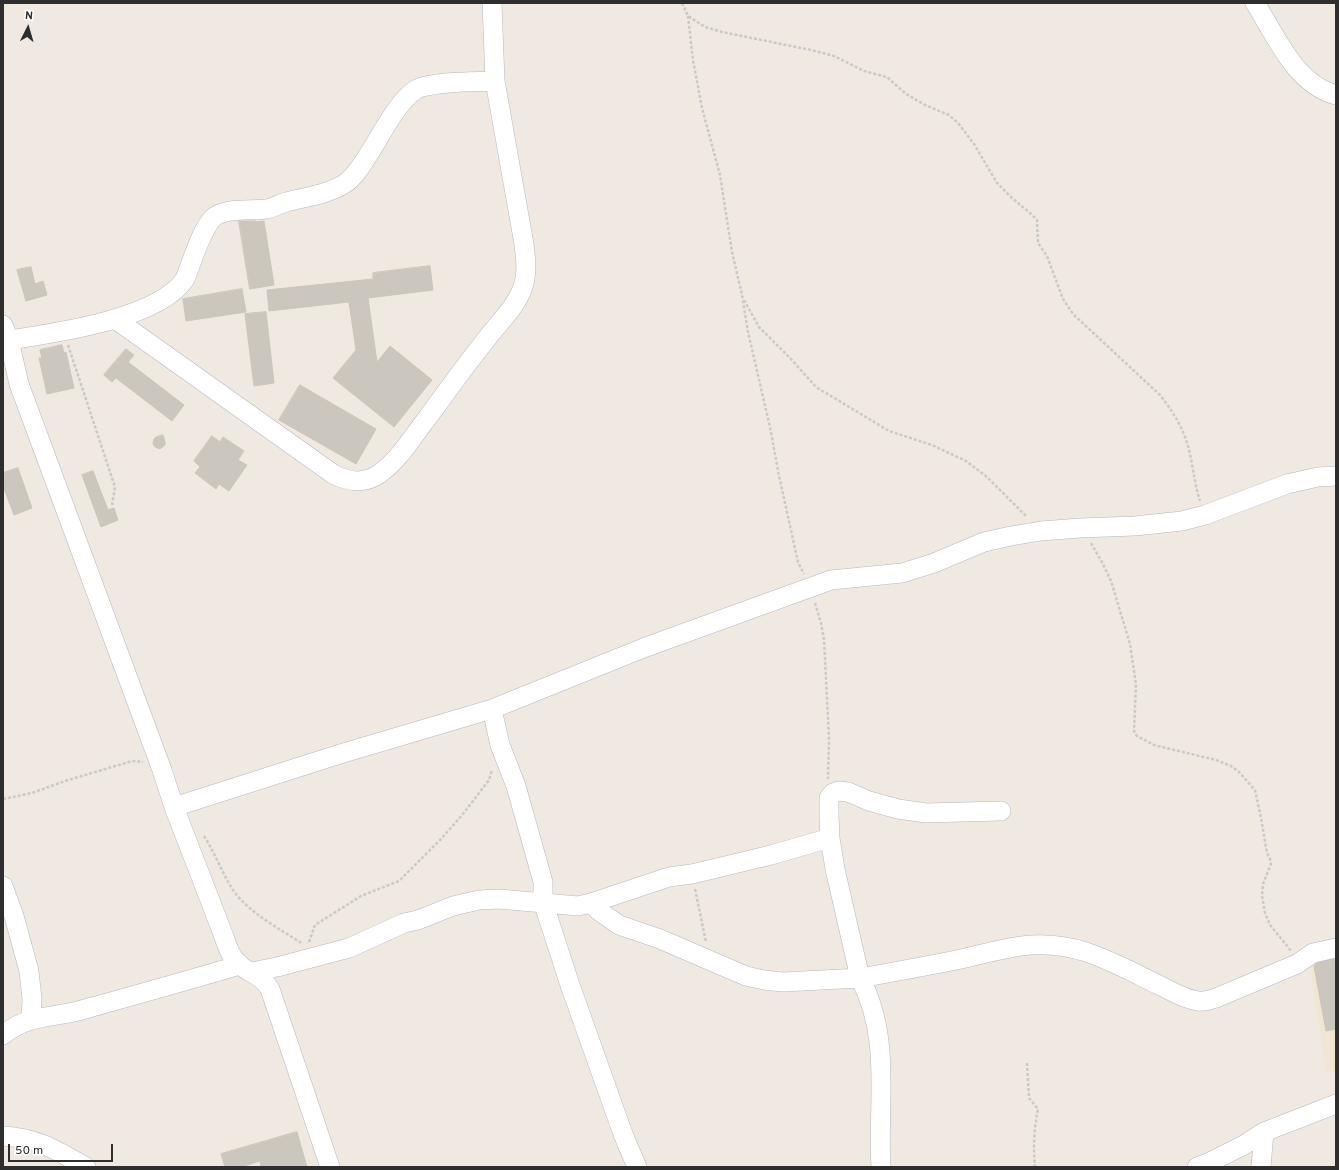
<!DOCTYPE html>
<style>
body{margin:0}
#map{position:relative;width:1339px;height:1170px;overflow:hidden;background:#efe9e1;font-family:Overpass,sans-serif}
canvas{display:block}
.frame{position:absolute;inset:0;border:4px solid #2e2e2e;pointer-events:none}
.north{position:absolute;left:8px;top:8px;width:40px;height:40px;-webkit-text-stroke:3px #fff;paint-order:stroke;rotate:5deg;font-size:11px;font-weight:700;line-height:16px;text-align:center;color:#2e2e2e}
.north::after{content:'';display:block;margin:auto;width:14px;height:18px;background:#2e2e2e;clip-path:polygon(50% 0,100% 100%,50% 72%,0 100%)}
.scale{position:absolute;left:8px;top:1144px;width:105px;height:18px;box-sizing:border-box;border:2px solid #2e2e2e;border-top:0;padding-left:5px;font-size:12px;line-height:14px;white-space:nowrap;color:#2e2e2e;-webkit-text-stroke:3px #fff;paint-order:stroke}
</style>
<div id="map">
<canvas width="1339" height="1170"></canvas>
<div class="frame"></div>
<div class="north">N</div>
<div class="scale">50 m</div>
</div>
<script>
const g = document.querySelector('canvas').getContext('2d');
g.lineJoin = 'round';
function paint(path, color) {
  g.fillStyle = color;
  g.fill(path, 'evenodd');
}
function strokePath(path, color, width, dash) {
  g.strokeStyle = color;
  g.lineWidth = width;
  g.lineCap = dash ? 'butt' : 'round';
  g.setLineDash(dash || []);
  g.stroke(path);
}
paint(new Path2D(`
 M 1336,943 L 1336,1070 L 1326,1072 L 1308,947 Z`), '#f0e6d1');
const building = new Path2D(`
 M 239,221 L 256,221 L 256,222 L 264,221 L 274,285 L 250,289 Z
 M 430,266 L 433,290 L 368,298 L 377,362 L 390,346 L 432,380 L 394,427 L 333,378 L 356,350 L 349,302 L 269,311 L 267,290 L 373,279 L 373,273 Z
 M 31,267 L 35,284 L 43,281 L 47,295 L 26,301 L 17,270 Z
 M 242,289 L 246,312 L 186,321 L 183,299 Z
 M 266,312 L 274,383 L 254,386 L 245,314 Z
 M 62,345 L 64,353 L 66,352 L 74,388 L 47,394 L 39,358 L 42,358 L 40,350 Z
 M 126,349 L 134,355 L 128,362 L 184,405 L 172,421 L 116,378 L 112,382 L 104,375 Z
 M 300,385 L 376,429 L 356,464 L 279,420 Z
 M 163,435 L 165,442 L 165,445 L 160,449 L 155,447 L 153,444 L 154,439 L 156,437 Z
 M 212,436 L 220,442 L 223,437 L 244,451 L 238,460 L 247,465 L 229,491 L 219,484 L 216,489 L 195,473 L 200,467 L 194,461 Z
 M 18,468 L 32,508 L 14,515 L 3,486 L 3,473 Z
 M 93,471 L 108,510 L 114,508 L 118,520 L 101,527 L 82,475 Z
 M 1336,959 L 1336,1029 L 1326,1031 L 1314,966 L 1317,963 Z
 M 297,1132 L 307,1167 L 261,1167 L 260,1161 L 241,1167 L 225,1167 L 221,1154 Z`);
paint(building, '#cbc7bf');
strokePath(building, '#cbc5ba', 1);
const minor = new Path2D(`
 M 1255,3 C 1276,36 1295,84 1336,95
 M 115,319 L 333,474 C 348,482 365,484 379,474 C 398,461 411,439 425,421 C 445,394 464,367 485,341 C 497,324 513,311 521,292 C 528,276 526,261 524,244 L 495,81 L 492,3
 M 3,325 L 9,340 L 19,384 L 162,770 L 174,807 L 223,934 C 227,945 230,957 240,965 C 250,974 262,975 270,989 L 330,1167
 M 9,340 C 54,333 159,319 185,279 C 192,262 201,230 213,218 C 224,207 251,211 266,209 C 273,208 279,204 286,202 C 305,197 326,195 344,184 C 356,177 364,161 372,149 C 382,133 400,98 417,89 C 434,81 475,82 495,81
 M 492,709 L 500,745 L 516,786 L 543,882 L 543,902 L 570,985 L 623,1134 L 637,1167
 M 174,807 L 340,754 L 492,709 L 646,647 L 831,580 L 902,573 L 934,563 L 984,542 L 1011,536 L 1041,531 L 1080,528 L 1135,526 L 1182,521 L 1205,515 L 1287,484 L 1318,477 L 1336,476
 M 1001,811 L 926,813 L 898,809 L 869,801 L 848,792 L 839,791 L 833,793 L 829,798 L 829,816 L 830,838 L 835,869 L 860,978 C 893,972 928,966 961,959 C 1009,948 1038,937 1086,952 C 1113,961 1136,974 1161,986 C 1172,992 1185,999 1198,1001 C 1204,1002 1210,1000 1216,998 L 1297,964 L 1313,953 L 1336,948
 M 3,886 L 14,916 L 29,971 L 32,999 L 31,1019
 M 591,903 L 669,877 L 692,874 L 771,855 L 830,838
 M 251,972 L 277,967 L 349,948 L 404,923 L 418,920 L 453,906 L 479,900 L 499,899 L 578,906 L 591,903 L 599,911 L 619,925 L 660,939 L 746,976 L 764,980 L 783,982 L 860,978 C 892,1039 877,1102 881,1167
 M 3,1035 C 27,1015 50,1018 78,1011 C 132,996 186,981 240,965
 M 3,1136 C 38,1138 56,1150 86,1167
 M 1197,1167 L 1210,1162 L 1244,1145 L 1264,1132 L 1336,1104
 M 1261,1167 L 1264,1132`);
strokePath(minor, '#b4b7c1', 20);
strokePath(new Path2D(`
 M 682,3 L 688,16 L 705,27 L 722,32 L 811,50 L 834,56 L 864,71 L 887,77 L 906,94 L 925,105 L 949,115 L 958,123 L 974,144 L 997,183 L 1012,198 L 1030,213 L 1037,220 L 1038,243 L 1047,256 L 1063,299 L 1073,314 L 1160,395 C 1170,408 1179,421 1185,437 C 1193,458 1193,480 1200,501
 M 688,16 L 693,60 L 702,108 L 720,175 L 732,252 L 742,295 L 748,332 L 770,427 L 779,476 L 798,562 L 804,574
 M 744,300 L 759,327 L 791,359 L 816,387 L 889,431 L 932,445 L 966,461 L 987,477 L 1027,517
 M 68,345 L 115,487 L 112,505
 M 1091,543 L 1103,564 L 1111,581 L 1130,644 L 1136,684 L 1134,731 L 1137,736 L 1154,745 L 1216,760 L 1231,766 L 1239,772 L 1255,790 L 1261,818 L 1267,853 L 1270,859 L 1271,864 L 1263,884 L 1262,896 L 1265,913 L 1270,925 L 1288,947 L 1291,951
 M 815,603 L 821,623 L 824,639 L 829,739 L 828,779
 M 3,799 L 32,793 L 65,781 L 132,761 L 143,762
 M 204,836 C 215,853 222,873 233,890 C 249,913 280,929 303,944
 M 695,889 L 706,942
 M 309,942 L 315,925 L 361,896 L 399,881 L 441,839 L 463,814 L 489,780 L 492,770
 M 1027,1063 L 1029,1098 L 1038,1109 C 1034,1128 1033,1148 1035,1167`), '#c9c9c9', 2.5, [3, 2]);
strokePath(minor, '#fff', 19);
</script>
